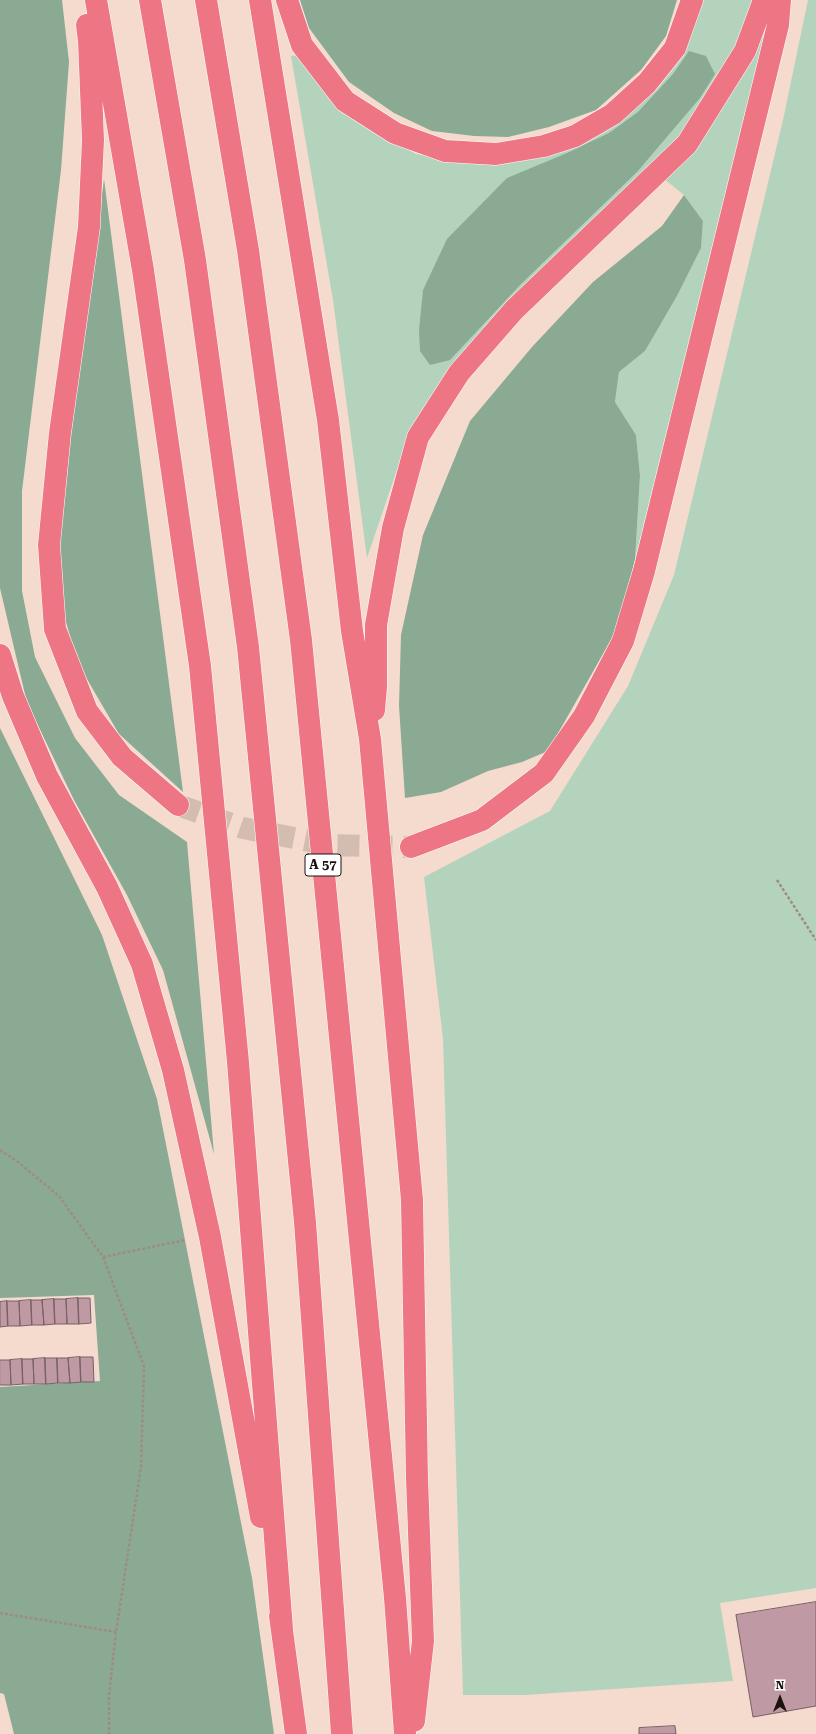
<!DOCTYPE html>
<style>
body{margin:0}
#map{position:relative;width:816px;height:1734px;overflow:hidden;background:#f4dbce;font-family:"Roboto Serif",serif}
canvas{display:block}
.north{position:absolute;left:760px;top:1678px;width:40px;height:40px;-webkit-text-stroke:3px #fff;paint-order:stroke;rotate:0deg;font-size:11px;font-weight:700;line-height:16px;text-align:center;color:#1a120d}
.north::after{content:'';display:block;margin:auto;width:14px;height:18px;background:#1a120d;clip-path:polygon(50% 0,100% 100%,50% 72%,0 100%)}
</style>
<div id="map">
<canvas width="816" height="1734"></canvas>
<div class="north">N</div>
</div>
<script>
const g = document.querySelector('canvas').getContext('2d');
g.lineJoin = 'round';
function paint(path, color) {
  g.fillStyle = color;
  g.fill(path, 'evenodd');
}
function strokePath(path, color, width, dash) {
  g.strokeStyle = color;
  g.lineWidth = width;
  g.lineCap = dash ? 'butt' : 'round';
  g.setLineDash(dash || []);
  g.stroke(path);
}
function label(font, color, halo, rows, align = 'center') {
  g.font = font + ' "Roboto Serif",serif';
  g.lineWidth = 3.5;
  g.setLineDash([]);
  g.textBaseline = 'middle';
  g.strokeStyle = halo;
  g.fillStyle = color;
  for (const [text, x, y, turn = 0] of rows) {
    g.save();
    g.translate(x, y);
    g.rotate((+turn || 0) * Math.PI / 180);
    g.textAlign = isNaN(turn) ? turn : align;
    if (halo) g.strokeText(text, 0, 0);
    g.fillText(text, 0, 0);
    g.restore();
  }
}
paint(new Path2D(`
 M 702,0 L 775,0 L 635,560 L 640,475 L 636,435 L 615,402 L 619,372 L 645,351 L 677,296 L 701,248 L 703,221 L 684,195 L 653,170 L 403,452 L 367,558 L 333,300 L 291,56 L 298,55 L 367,127 L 416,154 L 468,164 L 510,162 L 546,155 L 673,66 L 693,29 Z
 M 808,0 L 816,0 L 816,1588 L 720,1603 L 733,1681 L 525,1695 L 463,1695 L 443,1039 L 424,877 L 550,811 L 628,686 L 674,575 L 783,120 Z`), '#b4d3bd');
paint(new Path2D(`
 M 0,0 L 62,0 L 69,62 L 61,170 L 22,491 L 22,591 L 35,657 L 75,738 L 119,795 L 187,842 L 214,1154 L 163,970 L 127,895 L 74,800 L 27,703 L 0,588 Z
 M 300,0 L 677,0 L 666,36 L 641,70 L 596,110 L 549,127 L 508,137 L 474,136 L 432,131 L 394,113 L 349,82 L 309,28 Z
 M 689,51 L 706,56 L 715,74 L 700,98 L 637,172 L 521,284 L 450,360 L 430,365 L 420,351 L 419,330 L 423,290 L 447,239 L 507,178 L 567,153 L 609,133 L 638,112 L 673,74 Z
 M 104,179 L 183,792 L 119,734 L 77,662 L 58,593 L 59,528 Z
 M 684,195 L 703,221 L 701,248 L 677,296 L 645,351 L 619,372 L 615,402 L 636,435 L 640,475 L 635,560 L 616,631 L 548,751 L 522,762 L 488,771 L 441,792 L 405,798 L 399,706 L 401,635 L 423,535 L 470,421 L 532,347 L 593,282 L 662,226 Z
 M 0,728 L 102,935 L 157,1099 L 252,1578 L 274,1734 L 14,1734 L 4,1694 L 0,1693 L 0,1387 L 100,1381 L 94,1295 L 0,1298 Z`), '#8aaa94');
const building = new Path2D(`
 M 78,1298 L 79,1324 L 67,1324 L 66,1299 Z
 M 78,1298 L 90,1298 L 91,1323 L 79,1324 Z
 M 54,1299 L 66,1299 L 67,1324 L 55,1324 Z
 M 54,1299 L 55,1324 L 44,1325 L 42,1300 Z
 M 31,1300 L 42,1300 L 44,1325 L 32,1325 Z
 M 31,1300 L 32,1325 L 20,1326 L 19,1301 Z
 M 7,1301 L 8,1326 L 0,1327 L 0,1302 Z
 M 7,1301 L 19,1301 L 20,1326 L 8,1326 Z
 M 80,1357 L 93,1357 L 94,1382 L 81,1382 Z
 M 80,1357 L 81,1382 L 70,1383 L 68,1358 Z
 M 45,1358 L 57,1358 L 58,1383 L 46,1384 Z
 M 45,1358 L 46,1384 L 34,1384 L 33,1359 Z
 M 57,1358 L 68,1358 L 70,1383 L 58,1383 Z
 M 22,1359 L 23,1384 L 11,1385 L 10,1360 Z
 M 22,1359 L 33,1359 L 34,1384 L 23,1384 Z
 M 0,1360 L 10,1360 L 11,1385 L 0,1385 Z
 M 816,1602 L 816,1706 L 753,1717 L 736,1615 Z
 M 675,1726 L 676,1734 L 639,1734 L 639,1728 Z`);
paint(building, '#bf99a4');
strokePath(building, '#786067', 1);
strokePath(new Path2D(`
 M 178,805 L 243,828 L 330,845 L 411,847`), '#d3bdb1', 22, [22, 11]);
const motorway = new Path2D(`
 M 96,0 L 143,270 L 200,666 L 238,1062 L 282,1629
 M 150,0 L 195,260 L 248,647 L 305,1222 L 342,1734
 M 206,0 L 248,250 L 301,640 L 395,1598 L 405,1734
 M 260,0 L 328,420 L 352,631 L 370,739 L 412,1200 L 417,1478 L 423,1641 L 414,1721
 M 287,0 L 302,45 L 345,101 L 395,133 L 445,151 L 496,154 L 544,146 L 575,136 L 613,114 L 647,83 L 675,48 L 692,0
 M 87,25 L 89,41 L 93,140 L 89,227 L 60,433 L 49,545 L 55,629 L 87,711 L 122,757 L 178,805
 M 0,655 L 13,696 L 47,776 L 107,887 L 142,964 L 173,1070 L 210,1237 L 261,1517
 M 374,710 L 376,687 L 376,625 L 393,528 L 418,437 L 459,373 L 514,310 L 687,144 L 745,51 L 764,0
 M 411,847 L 482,820 L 544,773 L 584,716 L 623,641 L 644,571 L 778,25 L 780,0
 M 280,1616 L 296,1734`);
strokePath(motorway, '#fff', 23);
strokePath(new Path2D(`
 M 777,880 L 816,940
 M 0,1150 L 18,1162 L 59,1196 L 103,1257 L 144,1366 L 141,1467 L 116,1632 L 109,1695 L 109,1734
 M 103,1257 L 185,1240
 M 0,1613 L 116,1632`), '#9e8c82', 2.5, [3, 2]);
strokePath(motorway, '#ee7684', 22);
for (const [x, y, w] of [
 [323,865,36]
]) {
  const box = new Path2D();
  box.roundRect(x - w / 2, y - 11, w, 22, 3);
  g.fillStyle = '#fff';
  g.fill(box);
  strokePath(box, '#1a120d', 1);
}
label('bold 13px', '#1a120d', null, [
 ["A 57",323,865]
]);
</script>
